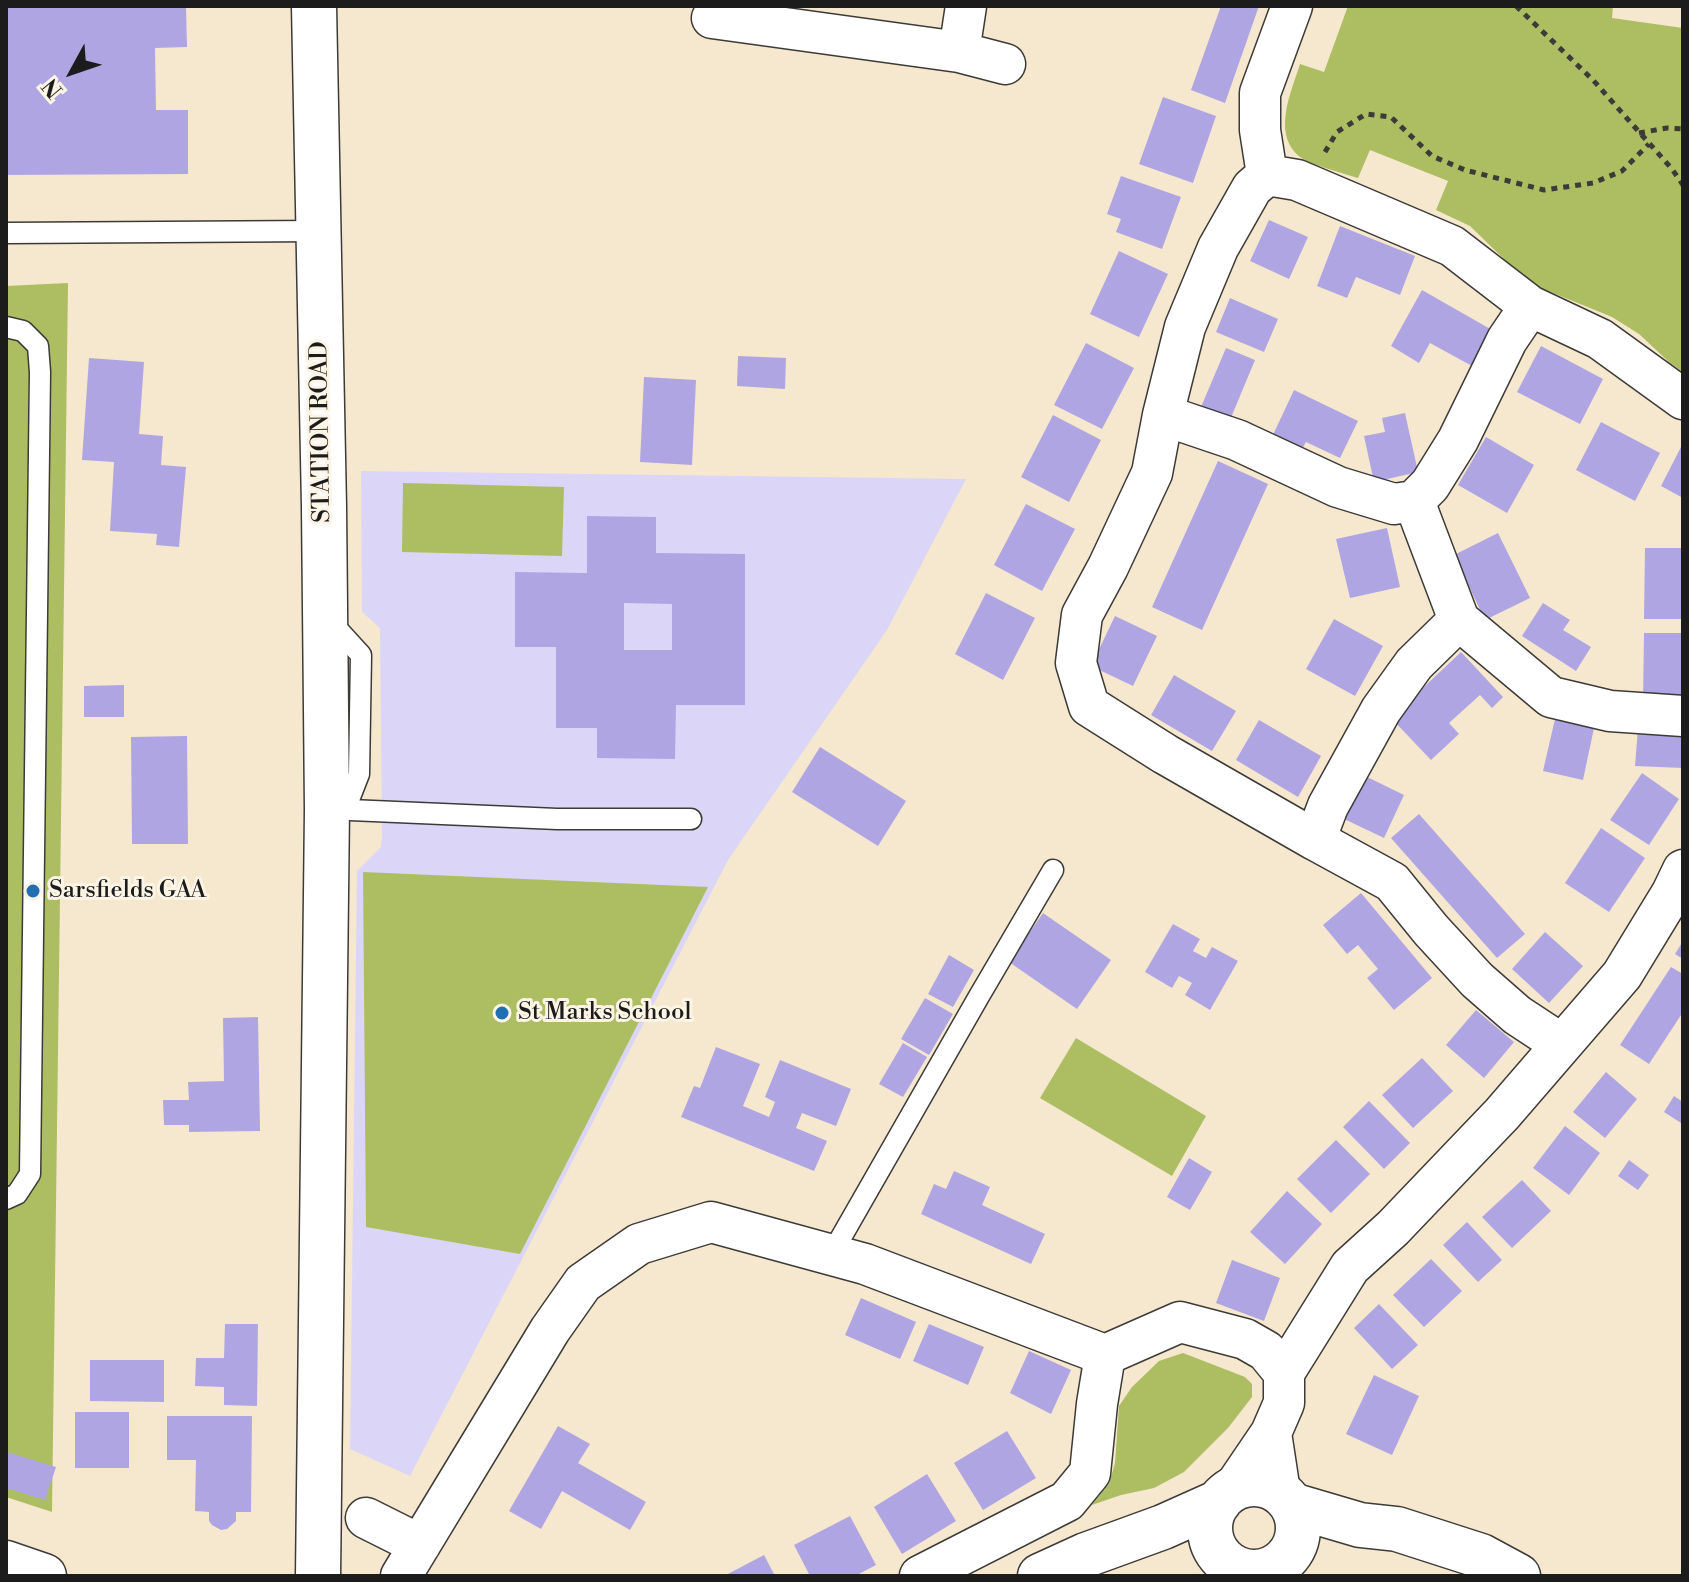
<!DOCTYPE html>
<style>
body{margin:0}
#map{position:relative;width:1689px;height:1582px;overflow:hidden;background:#f5e8ce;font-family:"Libre Bodoni",serif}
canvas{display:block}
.frame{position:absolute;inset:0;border:8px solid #1c1c1c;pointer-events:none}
.north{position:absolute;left:32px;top:32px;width:80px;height:80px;-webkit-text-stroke:6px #fcf5e5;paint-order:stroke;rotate:230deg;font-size:22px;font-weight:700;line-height:32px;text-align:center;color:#1c1c1c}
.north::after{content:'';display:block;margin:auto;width:28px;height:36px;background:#1c1c1c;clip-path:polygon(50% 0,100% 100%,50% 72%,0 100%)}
</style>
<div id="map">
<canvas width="1689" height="1582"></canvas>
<div class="frame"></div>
<div class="north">N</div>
</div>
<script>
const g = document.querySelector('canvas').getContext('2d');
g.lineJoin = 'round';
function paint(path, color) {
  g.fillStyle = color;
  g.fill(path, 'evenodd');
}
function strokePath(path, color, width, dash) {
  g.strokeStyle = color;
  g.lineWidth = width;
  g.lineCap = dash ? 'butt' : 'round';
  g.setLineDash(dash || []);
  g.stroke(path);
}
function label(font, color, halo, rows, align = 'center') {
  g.font = font + ' "Libre Bodoni",serif';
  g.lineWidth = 6;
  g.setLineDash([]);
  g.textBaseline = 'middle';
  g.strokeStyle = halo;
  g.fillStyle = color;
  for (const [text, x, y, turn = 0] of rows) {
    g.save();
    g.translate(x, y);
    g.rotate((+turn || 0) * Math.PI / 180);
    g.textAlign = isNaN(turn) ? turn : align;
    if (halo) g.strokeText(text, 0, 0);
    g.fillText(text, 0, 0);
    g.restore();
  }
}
paint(new Path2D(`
 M 361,471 L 966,479 L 887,630 L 728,860 L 410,1476 L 350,1449 L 357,871 L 381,847 L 382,835 L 380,628 L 362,612 Z`), '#dbd6f7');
paint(new Path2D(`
 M 1348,6 L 1613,6 L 1612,18 L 1683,28 L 1683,372 L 1669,362 L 1639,334 L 1612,317 L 1536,286 L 1506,261 L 1470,226 L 1436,210 L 1448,181 L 1370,150 L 1358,178 C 1345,174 1313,165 1303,159 C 1270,137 1291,93 1300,64 L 1324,72 Z
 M 68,283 L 52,1512 L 6,1497 L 6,286 Z
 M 403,483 L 564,487 L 562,556 L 402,552 Z
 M 363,872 L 708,887 L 520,1254 L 366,1227 Z
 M 1076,1038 L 1206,1116 L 1172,1176 L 1040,1098 Z
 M 1183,1353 L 1245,1377 L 1252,1384 L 1252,1397 L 1228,1428 L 1184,1472 L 1154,1488 L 1121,1495 L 1092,1505 L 1109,1484 L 1115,1463 L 1119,1406 L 1132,1387 L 1159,1361 Z`), '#adbe62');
paint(new Path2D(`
 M 6,6 L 186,6 L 187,47 L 155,48 L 156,110 L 188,110 L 188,174 L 6,175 Z
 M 1221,6 L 1259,6 L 1225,103 L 1191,90 Z
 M 1163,97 L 1216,116 L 1193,183 L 1139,164 Z
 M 1121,176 L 1181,197 L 1162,249 L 1116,232 L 1121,219 L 1107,214 Z
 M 1269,220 L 1308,237 L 1289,279 L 1250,261 Z
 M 1340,226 L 1415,256 L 1400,295 L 1356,277 L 1347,298 L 1317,286 Z
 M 1119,251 L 1168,274 L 1139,337 L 1090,314 Z
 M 1422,290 L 1492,330 L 1472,366 L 1430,343 L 1419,363 L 1391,346 Z
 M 1230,298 L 1278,319 L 1264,352 L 1216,332 Z
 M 1086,343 L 1134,368 L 1102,429 L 1054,405 Z
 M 1541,346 L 1603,379 L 1580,424 L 1517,392 Z
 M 1226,348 L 1255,360 L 1230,420 L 1201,407 Z
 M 738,356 L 786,358 L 785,389 L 737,386 Z
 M 89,358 L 144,362 L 139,434 L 163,436 L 161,465 L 186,467 L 179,547 L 156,545 L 157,534 L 110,531 L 114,462 L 82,460 Z
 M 644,377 L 696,380 L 692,465 L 640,462 Z
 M 1294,390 L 1358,421 L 1340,458 L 1306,442 L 1301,451 L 1272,437 Z
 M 1405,413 L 1418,472 L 1374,482 L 1364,436 L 1385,432 L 1382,418 Z
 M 1053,415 L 1101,440 L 1069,502 L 1021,477 Z
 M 1601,422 L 1660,453 L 1635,501 L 1576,470 Z
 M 1486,437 L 1534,465 L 1507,513 L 1458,485 Z
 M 1683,443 L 1683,498 L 1661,486 Z
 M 1218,461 L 1268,484 L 1202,630 L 1152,607 Z
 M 1026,504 L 1075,529 L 1042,591 L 994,565 Z
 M 587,516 L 656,517 L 656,553 L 745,554 L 745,705 L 676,705 L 675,759 L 597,758 L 597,728 L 556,728 L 556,647 L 515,647 L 515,572 L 587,573 ZM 624,603 L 672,604 L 672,650 L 624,650 Z
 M 1387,528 L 1400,587 L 1350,598 L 1336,539 Z
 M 1498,533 L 1530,598 L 1485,620 L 1454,555 Z
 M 1645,548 L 1683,548 L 1683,619 L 1644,619 Z
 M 986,593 L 1035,618 L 1003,680 L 955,654 Z
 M 1543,603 L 1570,620 L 1563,630 L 1591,647 L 1576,671 L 1522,636 Z
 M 1115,616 L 1157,636 L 1133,686 L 1091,666 Z
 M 1334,619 L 1383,646 L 1355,696 L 1306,669 Z
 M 1644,633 L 1683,633 L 1683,703 L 1643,702 Z
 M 1461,652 L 1503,697 L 1492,708 L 1480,695 L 1449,723 L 1459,734 L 1431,760 L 1391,718 Z
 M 1174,675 L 1236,711 L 1212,751 L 1151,715 Z
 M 124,685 L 124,717 L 84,717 L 84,686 Z
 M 1555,719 L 1594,728 L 1583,780 L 1543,771 Z
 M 1259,720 L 1321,756 L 1298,797 L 1236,760 Z
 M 1638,728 L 1683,731 L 1683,768 L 1635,766 Z
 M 187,736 L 188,844 L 132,844 L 131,737 Z
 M 820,747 L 906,801 L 878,846 L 792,792 Z
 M 1642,773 L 1679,799 L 1649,845 L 1610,820 Z
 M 1361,774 L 1404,795 L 1384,838 L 1340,817 Z
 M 1419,814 L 1525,934 L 1497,958 L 1391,838 Z
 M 1601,828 L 1645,858 L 1609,912 L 1565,883 Z
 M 1361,893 L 1432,978 L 1394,1010 L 1367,978 L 1378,969 L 1358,945 L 1347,954 L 1323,925 Z
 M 1043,913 L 1111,960 L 1077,1009 L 1009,962 Z
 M 1173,924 L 1200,939 L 1193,951 L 1206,958 L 1212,947 L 1238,961 L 1210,1010 L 1185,995 L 1192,983 L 1179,976 L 1172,988 L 1145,972 Z
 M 1545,932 L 1583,966 L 1549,1003 L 1512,969 Z
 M 1683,941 L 1683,959 L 1675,954 Z
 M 949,955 L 974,970 L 953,1007 L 928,994 Z
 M 1671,967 L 1683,974 L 1683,1012 L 1649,1064 L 1620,1045 Z
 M 925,998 L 953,1014 L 929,1055 L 901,1039 Z
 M 1476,1010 L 1514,1042 L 1484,1078 L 1446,1045 Z
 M 258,1017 L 260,1131 L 189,1132 L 189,1125 L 164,1125 L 163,1100 L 189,1100 L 188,1082 L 224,1081 L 223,1018 Z
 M 903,1043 L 927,1057 L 903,1097 L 879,1084 Z
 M 716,1047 L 760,1064 L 743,1106 L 769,1117 L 775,1102 L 765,1097 L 780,1060 L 851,1089 L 836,1126 L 802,1113 L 796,1128 L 827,1141 L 814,1171 L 681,1117 L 694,1086 L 700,1088 Z
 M 1422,1058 L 1453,1091 L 1413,1128 L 1382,1095 Z
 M 1606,1072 L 1637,1099 L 1605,1138 L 1573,1112 Z
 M 1674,1096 L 1683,1102 L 1683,1120 L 1681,1123 L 1664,1112 Z
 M 1369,1101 L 1410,1143 L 1384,1169 L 1343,1127 Z
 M 1565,1126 L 1600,1153 L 1569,1195 L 1533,1168 Z
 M 1336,1140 L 1370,1174 L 1331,1213 L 1297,1179 Z
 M 1189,1158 L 1212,1172 L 1190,1210 L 1167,1197 Z
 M 1629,1160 L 1649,1175 L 1638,1190 L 1618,1176 Z
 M 954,1171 L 990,1187 L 982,1205 L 1045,1234 L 1031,1264 L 921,1214 L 934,1184 L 946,1189 Z
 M 1522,1180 L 1551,1211 L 1512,1248 L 1482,1217 Z
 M 1287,1191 L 1322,1224 L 1285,1264 L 1250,1232 Z
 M 1467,1222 L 1502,1260 L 1478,1282 L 1443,1245 Z
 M 1431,1259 L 1462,1291 L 1424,1327 L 1393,1295 Z
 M 1232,1260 L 1280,1278 L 1264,1321 L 1216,1303 Z
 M 861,1298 L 916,1322 L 900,1359 L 845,1335 Z
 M 1379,1304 L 1418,1345 L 1392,1369 L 1354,1328 Z
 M 225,1324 L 258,1324 L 257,1406 L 224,1405 L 224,1387 L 195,1386 L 196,1358 L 224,1358 Z
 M 929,1324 L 984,1347 L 968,1385 L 913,1361 Z
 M 1029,1351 L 1071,1370 L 1051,1414 L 1010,1393 Z
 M 90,1360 L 164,1360 L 164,1402 L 90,1401 Z
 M 1374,1375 L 1419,1396 L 1392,1455 L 1346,1434 Z
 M 75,1412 L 129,1412 L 129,1468 L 75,1468 Z
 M 167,1416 L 252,1416 L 251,1512 L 236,1512 L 236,1521 L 227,1529 L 221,1530 L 212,1525 L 209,1521 L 209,1512 L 195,1511 L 196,1460 L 167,1460 Z
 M 558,1426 L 590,1444 L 578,1463 L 646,1502 L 630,1530 L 562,1491 L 541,1529 L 509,1511 Z
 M 1007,1431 L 1036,1478 L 983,1510 L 954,1463 Z
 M 7,1452 L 56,1467 L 45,1500 L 6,1488 Z
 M 927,1474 L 956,1521 L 902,1554 L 874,1507 Z
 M 850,1516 L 876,1565 L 855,1576 L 810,1576 L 794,1545 Z
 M 764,1555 L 775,1576 L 724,1576 Z`), '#b0a5e3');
const lane = new Path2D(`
 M 6,233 L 319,231
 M 6,327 L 23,331 L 38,346 L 40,372 L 30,1174 L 17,1194 L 6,1199
 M 330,621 L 361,655 L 359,774 L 345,810
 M 327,809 L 557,819 L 691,819
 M 831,1255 L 978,998 L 1053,870`);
const street = new Path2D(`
 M 712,18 L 959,52 L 1005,64
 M 959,52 L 966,6
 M 1267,175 L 1252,188 L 1218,248 L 1185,327 L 1163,415 L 1152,473 L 1108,567 L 1082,615 L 1076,663 L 1089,706 L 1165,754 L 1315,840
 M 1267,175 L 1297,180 L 1452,246 L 1530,306 L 1600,339 L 1683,399
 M 1267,175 L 1260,130 L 1260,93 L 1292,6
 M 1163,415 L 1237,440 L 1338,487 L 1394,504 L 1414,501 L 1430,485 L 1458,440 L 1507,340 L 1530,306
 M 1414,501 L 1459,620
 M 1561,1044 L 1517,1015 L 1477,980 L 1431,930 L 1392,882 L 1315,840 L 1328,806 L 1381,710 L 1414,664 L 1459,620 L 1551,697 L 1610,711 L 1683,716
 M 1284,1373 L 1350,1267 L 1393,1228 L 1502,1114 L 1622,975 L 1672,893 L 1683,870
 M 1271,1433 L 1280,1492
 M 366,1518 L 420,1545
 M 1226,1563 L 1229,1576
 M 401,1576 L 550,1330 L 583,1283 L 639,1244 L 711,1222 L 865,1264 L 1105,1355 L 1180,1322 L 1245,1339 L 1266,1351 L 1284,1373 L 1284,1403 L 1271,1433 L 1233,1489
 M 920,1576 L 1067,1501 L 1090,1473 L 1097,1404 L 1105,1355
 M 1267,1576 L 1270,1570`);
const secondary = new Path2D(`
 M 314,6 L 324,507 L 327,809 L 318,1576
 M1210 1528a44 44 0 1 1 88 0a44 44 0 1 1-88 0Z
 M 1292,1505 L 1360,1525 L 1397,1529 L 1481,1556 L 1518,1576
 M 6,1563 L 44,1576
 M 1040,1576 L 1086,1555 L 1163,1527 L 1219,1502`);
strokePath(lane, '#3d3b37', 23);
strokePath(street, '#3d3b37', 43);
strokePath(secondary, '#3d3b37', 47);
strokePath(new Path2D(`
 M 1516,6 L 1593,80 L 1672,169 L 1683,185
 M 1639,133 L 1667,128 L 1683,129
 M 1325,152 L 1337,132 L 1366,114 L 1391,117 L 1432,156 L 1465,170 L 1544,190 L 1593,183 L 1622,171 L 1649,144`), '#3d3b37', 5, [6, 6]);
strokePath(lane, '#fff', 20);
strokePath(street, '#fff', 40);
strokePath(secondary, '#fff', 44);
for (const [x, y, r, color] of [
 [33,891,8,"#1f6fb2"],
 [502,1013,8,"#1f6fb2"]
]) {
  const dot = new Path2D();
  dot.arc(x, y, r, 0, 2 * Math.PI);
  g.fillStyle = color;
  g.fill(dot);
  strokePath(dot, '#fcf5e5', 3);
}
label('24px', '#1c1c1c', '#fcf5e5', [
 ["STATION ROAD",322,432,-91]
]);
label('24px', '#1c1c1c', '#fcf5e5', [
 ["Sarsfields GAA",49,891],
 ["St Marks School",518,1013]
], 'left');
</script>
